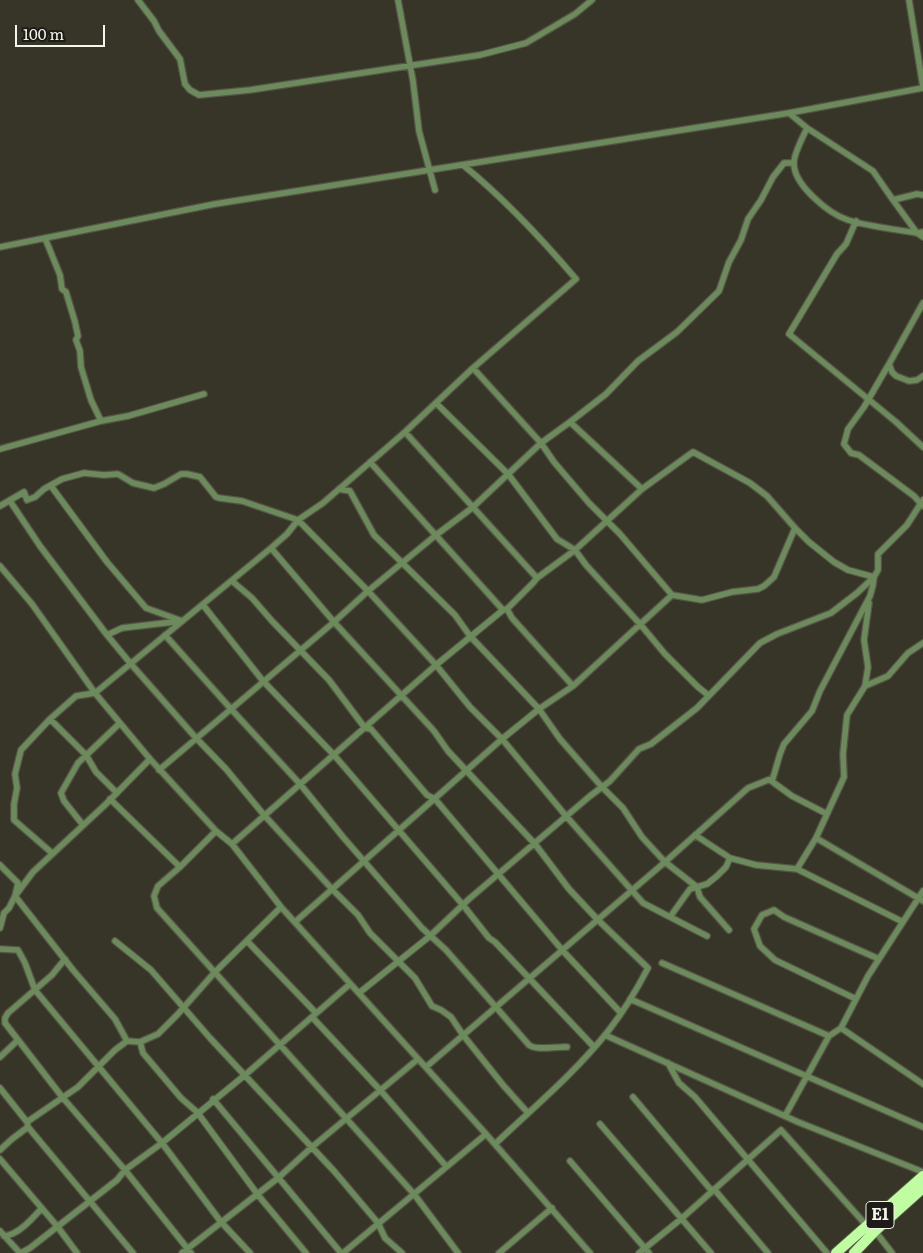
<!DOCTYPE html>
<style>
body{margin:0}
#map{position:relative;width:923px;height:1253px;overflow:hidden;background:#363527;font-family:Literata,serif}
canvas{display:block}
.scale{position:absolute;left:15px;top:25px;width:90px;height:22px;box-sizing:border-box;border:2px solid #f6f5ed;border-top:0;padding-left:6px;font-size:15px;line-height:18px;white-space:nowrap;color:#f6f5ed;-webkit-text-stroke:4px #1d1c16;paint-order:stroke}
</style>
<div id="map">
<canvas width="923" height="1253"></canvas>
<div class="scale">100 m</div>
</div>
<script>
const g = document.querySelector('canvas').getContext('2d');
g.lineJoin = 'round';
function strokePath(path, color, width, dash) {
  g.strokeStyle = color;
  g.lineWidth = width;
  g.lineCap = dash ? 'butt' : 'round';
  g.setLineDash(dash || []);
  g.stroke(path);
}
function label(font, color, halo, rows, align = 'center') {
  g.font = font + ' Literata,serif';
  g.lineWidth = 4;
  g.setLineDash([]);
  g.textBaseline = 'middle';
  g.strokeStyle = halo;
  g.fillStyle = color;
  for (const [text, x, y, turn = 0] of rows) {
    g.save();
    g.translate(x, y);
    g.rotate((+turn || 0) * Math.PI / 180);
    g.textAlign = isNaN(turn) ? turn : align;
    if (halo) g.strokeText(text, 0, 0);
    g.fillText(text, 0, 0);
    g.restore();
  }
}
const street = new Path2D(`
 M 138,0 L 154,21 L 159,31 L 180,59 L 185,84 L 190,90 L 199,95 L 250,90 L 480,55 L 526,43 L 575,14 L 592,0
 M 398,0 L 413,81 L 419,131 L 435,190
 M 909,0 L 923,87
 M 789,113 L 807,128 L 873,171 L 893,200 L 917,194 L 923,195
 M 807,128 C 803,137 793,155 794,164 C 794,185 829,214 848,220 C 870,227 894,229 917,233 L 923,232
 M 463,165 C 505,199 541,238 576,279 L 473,368
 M 893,200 L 917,233 L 923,237
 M 856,221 L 846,244 L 837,254 L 789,334 L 896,422 L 923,447
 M 45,238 L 60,275 L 62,289 L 66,292 L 75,322 L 78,336 L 76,340 L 80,351 L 81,367 L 91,400 L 101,421
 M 0,247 L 215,204 L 789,113 L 923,88
 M 923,303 L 889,364 L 892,372 L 896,376 L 909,381 L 917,380 L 923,376
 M 889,364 L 864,407 L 848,429 L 844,444 L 851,453 L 859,455 L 914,496 L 923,506
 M 436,403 L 508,474 L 557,539 L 575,550 L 586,565 L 640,624 L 665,654 L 698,687 L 708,695
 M 570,422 L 606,394 L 638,361 L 677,332 L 719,291 L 729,262 L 741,240 L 748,219 L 761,200 L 773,177 L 784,163 L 793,163
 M 0,449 L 101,421 L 128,416 L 204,394
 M 370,462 L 503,610
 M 51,486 L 107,562 L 146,608 L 182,621 L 122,628 L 107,635
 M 339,489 L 350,491 L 374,535 L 455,615 L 470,636 L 539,709 L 560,739 L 602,787 L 623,808 L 642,837 L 665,862 L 426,1067
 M 642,489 L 570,422 L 541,443 L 554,462 L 589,503 L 620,534 L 672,595
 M 10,501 L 40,546 L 107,635 L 131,664 L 196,738 L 226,769 L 264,815 L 332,889 L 358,915 L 370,933 L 415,978 L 432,1006 L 441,1010 L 451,1017 L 463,1035 L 503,1085 L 528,1113
 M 0,506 L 24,492 L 27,500 L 35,497 L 44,489 L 62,479 L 84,473 L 104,475 L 118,474 L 133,483 L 154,488 L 164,484 L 181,474 L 187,474 L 200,477 L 216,497 L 219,498 L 242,501 L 298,520 L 323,503 L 405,432 L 537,578 L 533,583 L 507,609 L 512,618 L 573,686 L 672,595 L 702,600 L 732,592 L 758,589 L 764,586 L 774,577 L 795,528
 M 271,548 L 334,622 L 434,731 L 448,751 L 535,844 L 569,889 L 598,920 L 648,968 C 637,989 624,1011 609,1030 C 576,1072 534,1107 495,1144
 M 0,566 L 32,604 L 95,693 L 150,759 L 216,831 L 232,844 L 281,907 L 486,1134 L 590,1253
 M 537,578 L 575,550 L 642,489 L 693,452 L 750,483 L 767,496 L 795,528 L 809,542 L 834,562 L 848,570 L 874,577
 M 232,581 L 252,598 L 272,621 L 329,680 L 365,728 L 371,729 L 427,795 L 435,799 L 563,951 L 621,1013
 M 203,605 L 263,681 L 334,755 L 463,905 L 489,938 L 495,942 L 594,1047
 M 165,635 L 231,709 L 300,784 L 343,837 L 422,928 L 446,950 L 529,1045 C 536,1051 557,1046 567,1047
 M 865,686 L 888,676 L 908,653 L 923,643
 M 50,719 L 86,755 L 96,772 L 117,793
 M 159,770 L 334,622 L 368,591 L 436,535 L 472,508 L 541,443 L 473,368 L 405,432
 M 770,780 L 792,796 L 827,814
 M 110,799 L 180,867
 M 83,825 L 64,801 L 61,793 L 78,763 L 120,723
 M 216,831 L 180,867 L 158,886 L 154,896 L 157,908 L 414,1194 L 458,1253
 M 695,835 L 730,858 L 756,865 L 797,869 L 903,922
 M 816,838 L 923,901
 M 232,844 L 436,665 L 503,610 L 507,609
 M 52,853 L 14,820 L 14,804 L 17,788 L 15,774 L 21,750 L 50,719 L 76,696 L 95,693 L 271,548 L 287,534 L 298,520 L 368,591 L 436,665 L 470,707 L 502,739 L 566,816 L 643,903 L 670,917
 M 0,865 L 18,883 L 15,896 L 9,908 L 4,913 L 0,928
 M 797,869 L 816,838 L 844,777 L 843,754 L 847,715 L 865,686 L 868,667 L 864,640 L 869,603
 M 295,922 L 502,739 L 539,709 L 573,686
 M 729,930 L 700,897 L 697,887 L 665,862 L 748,788 L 773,778 L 780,754 L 784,744 L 812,711 L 820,691 L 870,596 L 873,585 L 874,577
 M 707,936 L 670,917 L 690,889 L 707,884 L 717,876 L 726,867 L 730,858
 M 115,941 L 151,970 L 210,1038 L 334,1171 L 378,1223 L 385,1238 L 402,1253
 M 247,941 L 316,1013
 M 0,949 L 18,950 L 25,963 L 35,990 L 162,1143 L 221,1222 L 250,1253
 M 65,959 L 52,975 L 8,1013 L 5,1018 L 5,1023 L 63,1098 L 125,1170 L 191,1253
 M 662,963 L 829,1036
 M 359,993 L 430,936 L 469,899 L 590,796 L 610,781 L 639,749 L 651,744 L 697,708 L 760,643 L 777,634 L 831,613 L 857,593 L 874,577 L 878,570 L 878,554 L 907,525 L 923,500
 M 630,999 L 923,1127
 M 856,999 L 775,960 L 760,946 L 754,929 L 762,915 L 774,910 L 784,917 L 879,959
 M 312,1017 L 381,1091 L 446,1166
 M 841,1028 L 923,1084
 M 605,1035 L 798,1122 L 923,1172
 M 127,1041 L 115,1019 L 73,970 L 15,896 L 33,872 L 106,804 L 150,759
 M 140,1042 L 158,1034 L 177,1015 L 215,972 L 281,907
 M 0,1057 L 18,1040
 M 668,1063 L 679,1083 L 695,1097 L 827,1253
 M 0,1088 L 27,1122
 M 633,1097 L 711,1190
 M 213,1099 L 341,1253
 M 785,1116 L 829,1036 L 841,1028 L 868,976 L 923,891
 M 600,1124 L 711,1253
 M 28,1127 L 133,1253
 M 0,1150 L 12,1139 L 28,1127 L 27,1122 L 78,1087 L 115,1050 L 127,1041 L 140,1042 L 143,1053 L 181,1098 L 197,1112 L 258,1195 L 306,1253
 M 0,1159 L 57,1226 L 77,1253
 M 570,1161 L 649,1253
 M 714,1189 L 768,1253
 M 0,1231 L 20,1253
 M 875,1231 L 892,1253
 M 4,1236 C 18,1235 32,1219 41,1209
 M 21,1253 L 30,1248 L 117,1180 L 125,1170 L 162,1143 L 245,1075 L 350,984
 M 182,1253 L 278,1178 L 312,1147 L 418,1059
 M 343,1253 L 486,1134
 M 499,1253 L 552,1208
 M 639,1253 L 681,1219 L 781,1130 L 867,1226`);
const highway = new Path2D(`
 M 836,1253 L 923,1176
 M 854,1253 L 875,1231 L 923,1188`);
strokePath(street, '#555447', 8);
strokePath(highway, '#555447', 12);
strokePath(street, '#6c8a5c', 5.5);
strokePath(highway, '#c0fca1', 10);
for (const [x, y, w] of [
 [880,1215,28]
]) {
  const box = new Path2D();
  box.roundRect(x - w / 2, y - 13.5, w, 27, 4);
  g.fillStyle = '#1d1c16';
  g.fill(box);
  strokePath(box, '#f6f5ed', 1);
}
label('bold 16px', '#f6f5ed', null, [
 ["E1",880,1215]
]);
</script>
